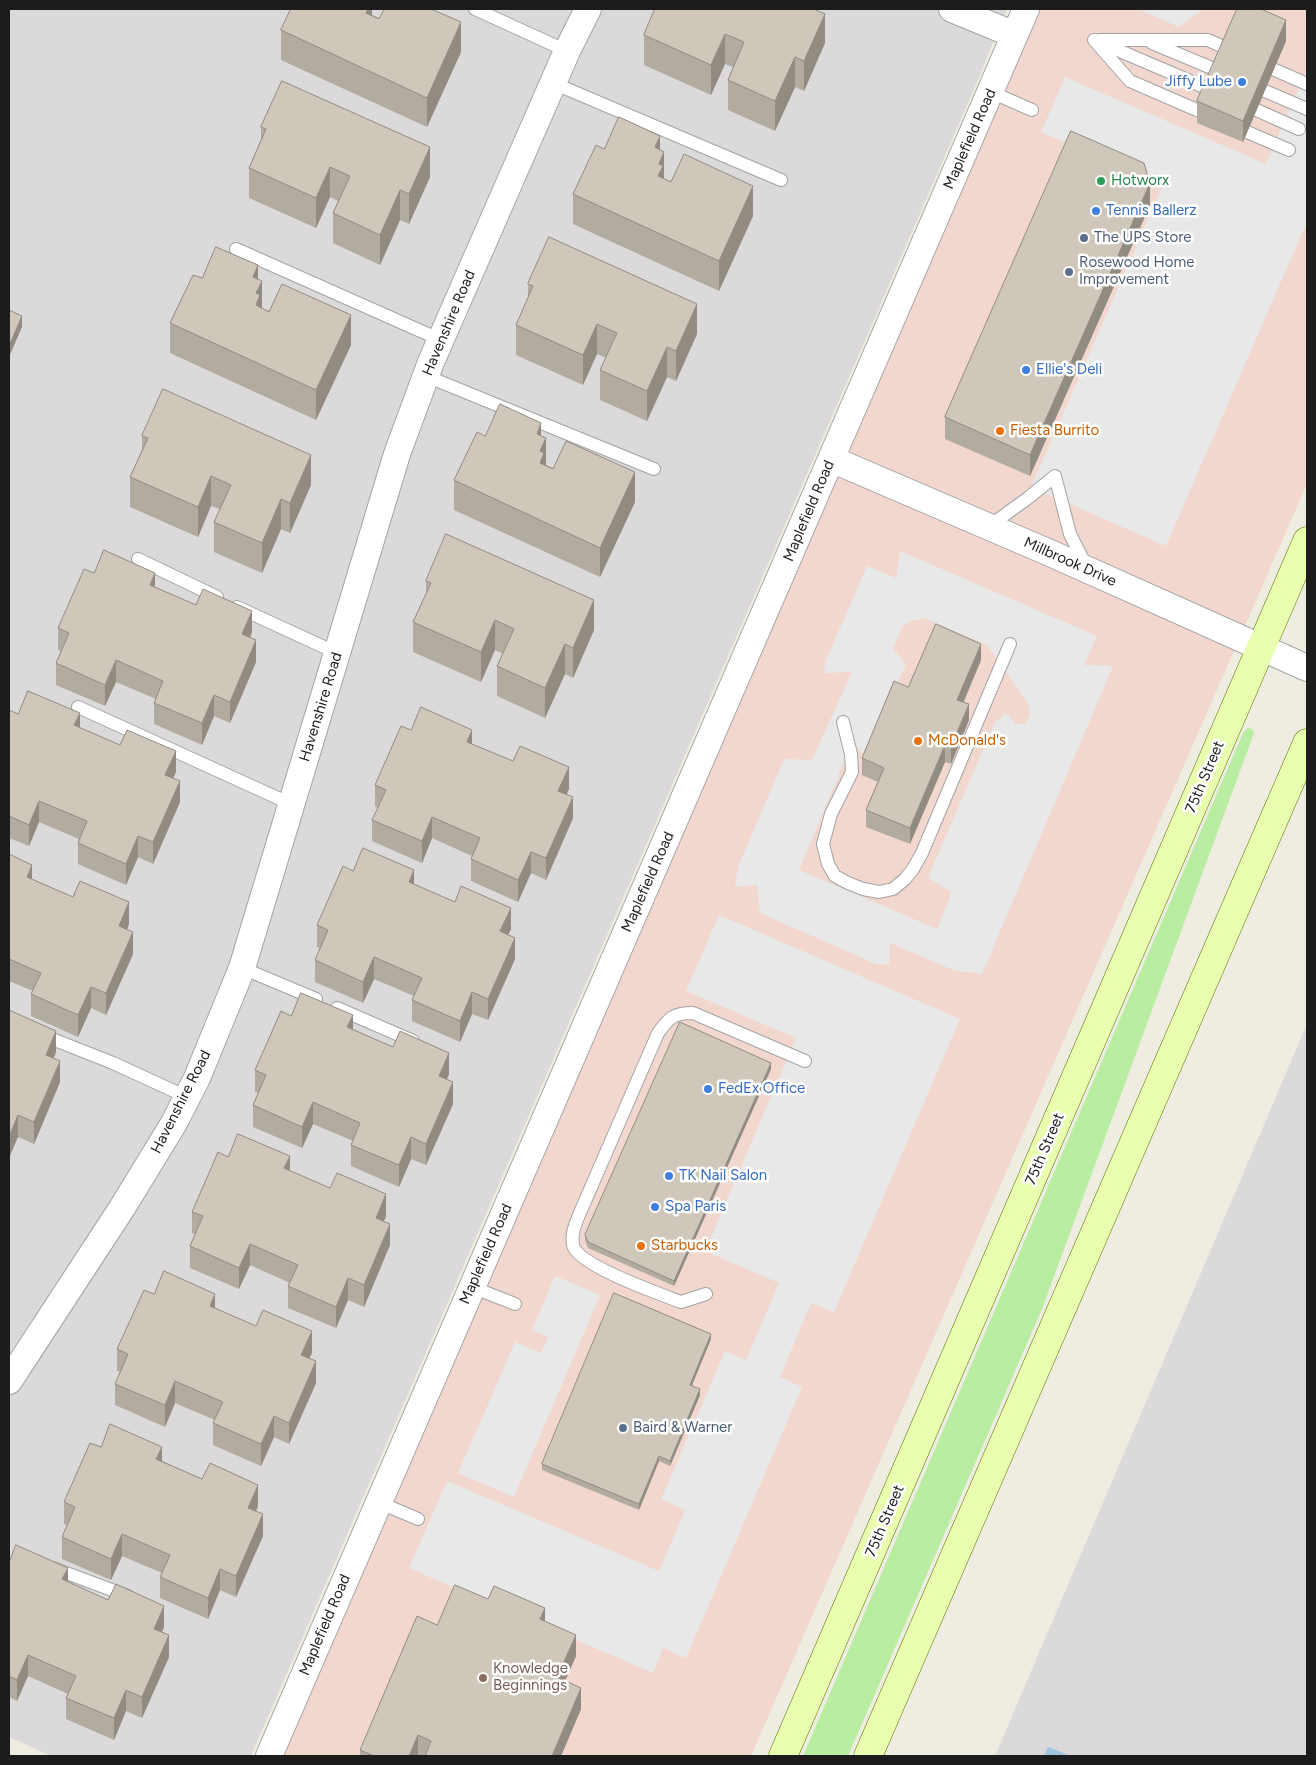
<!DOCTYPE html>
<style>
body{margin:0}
#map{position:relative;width:1316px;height:1765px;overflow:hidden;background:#efede1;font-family:Figtree,sans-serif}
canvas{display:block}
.frame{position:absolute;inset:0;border:10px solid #1c1c1c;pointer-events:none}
</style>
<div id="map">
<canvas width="1316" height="1765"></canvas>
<div class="frame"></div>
</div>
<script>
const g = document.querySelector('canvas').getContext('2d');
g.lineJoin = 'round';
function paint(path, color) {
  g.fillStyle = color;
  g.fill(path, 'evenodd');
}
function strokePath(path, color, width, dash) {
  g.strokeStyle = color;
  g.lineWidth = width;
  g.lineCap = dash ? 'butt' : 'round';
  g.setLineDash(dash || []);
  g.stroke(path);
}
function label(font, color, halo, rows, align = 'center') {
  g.font = font + ' Figtree,sans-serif';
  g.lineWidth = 5;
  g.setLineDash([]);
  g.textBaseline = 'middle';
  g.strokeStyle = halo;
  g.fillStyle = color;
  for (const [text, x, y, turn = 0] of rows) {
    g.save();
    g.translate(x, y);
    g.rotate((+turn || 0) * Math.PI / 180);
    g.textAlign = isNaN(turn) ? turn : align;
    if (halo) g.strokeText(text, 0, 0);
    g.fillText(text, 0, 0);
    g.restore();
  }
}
paint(new Path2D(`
 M 9,9 L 1007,9 L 977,82 L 251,1756 L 51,1756 L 9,1737 Z
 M 1307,1024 L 1307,1756 L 995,1756 Z`), '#dbd9d9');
paint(new Path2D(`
 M 1029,9 L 1307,9 L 1307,484 L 751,1756 L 273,1756 Z`), '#f1d7ce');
paint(new Path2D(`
 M 1248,728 L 1252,729 L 1254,733 L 1042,1309 L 848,1756 L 803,1756 L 1243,733 Z`), '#b8eda2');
paint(new Path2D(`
 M 1138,9 L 1203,9 L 1179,27 Z
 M 1307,70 L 1307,222 L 1166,546 L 1031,487 L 1163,185 L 1041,132 L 1065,77 L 1266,164 Z
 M 900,551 L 1097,636 L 1084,665 L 1113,666 L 982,974 L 953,970 L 890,943 L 889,965 L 876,964 L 760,913 L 757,885 L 735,887 L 738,867 L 784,759 L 812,760 L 852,672 L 824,673 L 826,660 L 867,566 L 896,578 ZM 925,618 L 987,645 L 1027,702 L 1030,715 L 1025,724 L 1016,724 L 1006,713 L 995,722 L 928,878 L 951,892 L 949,899 L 937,929 L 799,870 L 853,741 L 865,757 L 906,664 L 893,649 L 902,627 L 911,621 Z
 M 719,915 L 960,1019 L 834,1312 L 811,1303 L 780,1377 L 802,1387 L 686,1658 L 663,1648 L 653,1673 L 409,1568 L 447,1481 L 659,1571 L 685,1510 L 661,1499 L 725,1351 L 746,1360 L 779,1283 L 705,1251 L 796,1038 L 686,991 Z
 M 555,1276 L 600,1295 L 514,1497 L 458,1473 L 515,1342 L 541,1353 L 548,1337 L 532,1330 Z`), '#e8e8e8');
paint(new Path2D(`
 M 1048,1747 L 1071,1756 L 1044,1756 Z`), '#9ec4e0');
const service = new Path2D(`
 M 475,9 L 567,51
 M 1094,40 L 1130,81 L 1213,117
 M 1099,40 L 1208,40 L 1237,53
 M 1099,42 L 1218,93
 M 1152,43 L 1226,74
 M 1259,63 L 1307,84
 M 553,83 L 781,180
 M 1251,85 L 1307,109
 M 991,92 L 1032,110
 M 1243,104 L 1299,129
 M 1233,126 L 1289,150
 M 236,249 L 441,340
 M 426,376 L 654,469
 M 988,527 L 1028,498 L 1055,476 L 1070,534 L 1086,566
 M 138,559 L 217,597
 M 237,607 L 337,653
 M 78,707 L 291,804
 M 843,722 L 851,754 L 852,772 L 831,814 L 823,844 L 828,864 L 835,876 L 848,883 L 863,889 L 879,892 L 893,889 L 905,879 L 913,869 L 922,853 L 1010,644
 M 242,968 L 316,999
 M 337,1008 L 413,1041
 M 42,1035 L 113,1063 L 187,1097
 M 472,1287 L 515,1304
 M 706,1294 L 681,1302 C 660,1294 577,1265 573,1245 C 571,1234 575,1225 579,1215 L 658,1033 C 669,1018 673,1013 693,1013 L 805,1061
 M 378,1502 L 418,1519
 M 53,1568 L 128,1596`);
const minor = new Path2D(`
 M 952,9 L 1015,35
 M 831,459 L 1050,553 L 1307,668
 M 9,1381 L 122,1208 L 174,1123 L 197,1078 L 242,968 L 397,454 L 431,362 L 567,51 L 588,9
 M 269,1756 L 1026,9`);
const secondary = new Path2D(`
 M 783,1756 L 1307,541
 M 868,1756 L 1307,743`);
strokePath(service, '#a3a3a3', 14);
strokePath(minor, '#a3a3a3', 28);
strokePath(secondary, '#527700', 29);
strokePath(service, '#fff', 12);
strokePath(minor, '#fff', 26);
strokePath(secondary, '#eafeb0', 28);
paint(new Path2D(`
 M 372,9 L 372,15 L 461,52 L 427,127 L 281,60 L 281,30 Z
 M 655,9 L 825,43 L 804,91 L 795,87 L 775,131 L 728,110 L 728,80 L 733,67 L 725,64 L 711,95 L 644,65 L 644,35 Z
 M 1286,41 L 1243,142 L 1197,123 L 1197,101 Z
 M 261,127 L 430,177 L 409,224 L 400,220 L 380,265 L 333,243 L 333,213 L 338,201 L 330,197 L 316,228 L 249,198 L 249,168 L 261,140 Z
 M 604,149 L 660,150 L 664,179 L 753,216 L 719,291 L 573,224 L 573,194 Z
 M 1150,205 L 1030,476 L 945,439 L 945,417 Z
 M 202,278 L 258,279 L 262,308 L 351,345 L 316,420 L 170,353 L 170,323 Z
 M 528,284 L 697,334 L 676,381 L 667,377 L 647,421 L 600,400 L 600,370 L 606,358 L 597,354 L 583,385 L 516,355 L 516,325 L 528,298 Z
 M 142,436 L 311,485 L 290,533 L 281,529 L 262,573 L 214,552 L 214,522 L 220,509 L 211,506 L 198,537 L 130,507 L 130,477 L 142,450 Z
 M 485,436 L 541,437 L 546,465 L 635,502 L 600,577 L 454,510 L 454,480 Z
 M 94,573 L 155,587 L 252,632 L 250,638 L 256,662 L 230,723 L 214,716 L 202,745 L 154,724 L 154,703 L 156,699 L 116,682 L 105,706 L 56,685 L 56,663 L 61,651 L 58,650 L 58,628 Z
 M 426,581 L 594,630 L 573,678 L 565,674 L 545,718 L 497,696 L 497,666 L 503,654 L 495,650 L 481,682 L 413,652 L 413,622 L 426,594 Z
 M 981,660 L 964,702 L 969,720 L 951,764 L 945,762 L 910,844 L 866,827 L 866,810 L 878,782 L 862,775 L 862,758 L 908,687 Z
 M 9,710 L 18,714 L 80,728 L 176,772 L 173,778 L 180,802 L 153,864 L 138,857 L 126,885 L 78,864 L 78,843 L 79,839 L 39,822 L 29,846 L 9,838 Z
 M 411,730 L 472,744 L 569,789 L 566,794 L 573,818 L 546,880 L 531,873 L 518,902 L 471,881 L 471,859 L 472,856 L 432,838 L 422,863 L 372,841 L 372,820 L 378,808 L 375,806 L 375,785 Z
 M 9,854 L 32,879 L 129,924 L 127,930 L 133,954 L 106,1015 L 91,1008 L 78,1037 L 31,1016 L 31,994 L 33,991 L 9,981 Z
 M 353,871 L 414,884 L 511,929 L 508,935 L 515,959 L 488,1020 L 472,1014 L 460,1042 L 412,1021 L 412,1000 L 414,996 L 374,979 L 363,1003 L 315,982 L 315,960 L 320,948 L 317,947 L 317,925 Z
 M 9,1010 L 56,1052 L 54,1058 L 60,1082 L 34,1144 L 18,1137 Z
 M 291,1016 L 353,1029 L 449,1074 L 446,1080 L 453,1104 L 426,1165 L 411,1159 L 399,1187 L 351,1166 L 351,1145 L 353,1141 L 313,1124 L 302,1148 L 253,1127 L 253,1105 L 258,1093 L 255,1092 L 255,1070 Z
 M 771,1069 L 674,1286 L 588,1248 L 585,1240 L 585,1235 Z
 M 228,1157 L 290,1171 L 386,1216 L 384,1221 L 390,1245 L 364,1307 L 348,1300 L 336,1328 L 288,1308 L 288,1286 L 290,1283 L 250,1265 L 239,1289 L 190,1268 L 190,1246 L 195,1234 L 192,1233 L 192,1212 Z
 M 154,1294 L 215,1308 L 312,1353 L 309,1358 L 316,1383 L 289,1444 L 274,1437 L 261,1466 L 213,1445 L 213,1423 L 215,1420 L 175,1403 L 165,1427 L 115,1405 L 115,1384 L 121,1372 L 117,1371 L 117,1349 Z
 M 711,1339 L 692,1385 L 700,1395 L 670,1466 L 659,1461 L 639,1510 L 542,1470 L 542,1464 Z
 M 101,1447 L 162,1461 L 258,1506 L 256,1512 L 263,1536 L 236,1597 L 220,1590 L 208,1619 L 160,1598 L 160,1577 L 162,1573 L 122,1556 L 111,1580 L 62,1559 L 62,1537 L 67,1525 L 64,1524 L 64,1502 Z
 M 9,1563 L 68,1582 L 164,1627 L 162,1632 L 169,1657 L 142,1718 L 126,1711 L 114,1740 L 66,1719 L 66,1698 L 68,1694 L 28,1676 L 17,1701 L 9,1697 Z
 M 488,1599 L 545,1622 L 576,1656 L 565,1681 L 581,1709 L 561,1756 L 360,1756 L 360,1750 L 437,1625 Z`), '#b2aba0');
paint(new Path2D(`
 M 366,9 L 372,9 L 372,18 L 366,42 Z
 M 825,14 L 825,43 L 804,91 L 804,61 Z
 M 1286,20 L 1286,41 L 1243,142 L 1243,121 Z
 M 461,22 L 461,52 L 427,127 L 427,98 Z
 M 725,34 L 725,64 L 711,95 L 711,65 Z
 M 795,57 L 795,87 L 775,131 L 775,101 Z
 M 660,136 L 660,161 L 664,152 L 664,182 L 658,206 L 655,147 Z
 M 430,147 L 430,177 L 409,224 L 409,194 Z
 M 330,167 L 330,197 L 316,228 L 316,198 Z
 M 1150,183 L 1150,205 L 1030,476 L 1030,455 Z
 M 753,186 L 753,216 L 719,291 L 719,261 Z
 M 400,190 L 400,220 L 380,265 L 380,235 Z
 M 258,265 L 258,290 L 262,281 L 262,311 L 256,335 L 253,277 Z
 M 697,304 L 697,334 L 676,381 L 676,351 Z
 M 351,315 L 351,345 L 316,420 L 316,390 Z
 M 22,316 L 22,327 L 9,357 L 9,346 Z
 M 597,324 L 597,354 L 583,385 L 583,355 Z
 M 667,347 L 667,377 L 647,421 L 647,391 Z
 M 541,423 L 541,447 L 546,438 L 546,468 L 540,492 L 537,434 Z
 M 311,455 L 311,485 L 290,533 L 290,503 Z
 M 635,472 L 635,502 L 600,577 L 600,548 Z
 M 211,476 L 211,506 L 198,537 L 198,507 Z
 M 281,499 L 281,529 L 262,573 L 262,543 Z
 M 155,573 L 155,594 L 150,585 Z
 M 594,600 L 594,630 L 573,678 L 573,648 Z
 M 252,611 L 252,632 L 242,656 L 242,634 Z
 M 495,620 L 495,650 L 481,682 L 481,652 Z
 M 256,640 L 256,662 L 230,723 L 230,702 Z
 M 565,644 L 565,674 L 545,718 L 545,688 Z
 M 981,644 L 981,660 L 957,716 L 957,700 Z
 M 116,660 L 116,682 L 105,706 L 105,685 Z
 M 214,695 L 214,716 L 202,745 L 202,723 Z
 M 969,704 L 969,720 L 951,764 L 951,747 Z
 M 80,713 L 80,735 L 74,725 Z
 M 472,730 L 472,751 L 467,742 Z
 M 945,745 L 945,762 L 910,844 L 910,828 Z
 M 176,751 L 176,772 L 165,796 L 165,775 Z
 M 569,767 L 569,789 L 558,813 L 558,791 Z
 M 180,781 L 180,802 L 153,864 L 153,842 Z
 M 573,797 L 573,818 L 546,880 L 546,858 Z
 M 39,801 L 39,822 L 29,846 L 29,825 Z
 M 432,817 L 432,838 L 422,863 L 422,841 Z
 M 138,836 L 138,857 L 126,885 L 126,864 Z
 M 531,852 L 531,873 L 518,902 L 518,880 Z
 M 32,865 L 32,886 L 27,877 Z
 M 414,870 L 414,891 L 409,882 Z
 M 129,902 L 129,924 L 119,948 L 119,926 Z
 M 511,908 L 511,929 L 500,953 L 500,931 Z
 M 133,932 L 133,954 L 106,1015 L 106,993 Z
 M 515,938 L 515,959 L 488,1020 L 488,999 Z
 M 374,957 L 374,979 L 363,1003 L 363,982 Z
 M 91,987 L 91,1008 L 78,1037 L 78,1015 Z
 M 472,992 L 472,1014 L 460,1042 L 460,1021 Z
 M 353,1015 L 353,1036 L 347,1027 Z
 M 56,1031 L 56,1052 L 46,1076 L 46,1055 Z
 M 449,1053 L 449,1074 L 439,1098 L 439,1076 Z
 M 60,1061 L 60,1082 L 34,1144 L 34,1122 Z
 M 771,1063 L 771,1069 L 674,1286 L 674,1281 Z
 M 453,1082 L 453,1104 L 426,1165 L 426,1144 Z
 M 313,1102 L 313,1124 L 302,1148 L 302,1127 Z
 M 18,1115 L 18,1137 L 9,1158 L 9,1137 Z
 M 411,1137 L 411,1159 L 399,1187 L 399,1165 Z
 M 290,1156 L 290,1178 L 284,1168 Z
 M 386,1194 L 386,1216 L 376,1239 L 376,1218 Z
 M 390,1224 L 390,1245 L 364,1307 L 364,1285 Z
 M 250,1244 L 250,1265 L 239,1289 L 239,1268 Z
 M 348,1278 L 348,1300 L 336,1328 L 336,1307 Z
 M 215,1294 L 215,1315 L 210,1306 Z
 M 312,1331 L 312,1353 L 301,1376 L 301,1355 Z
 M 711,1334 L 711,1339 L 690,1390 L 690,1385 Z
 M 316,1361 L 316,1383 L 289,1444 L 289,1423 Z
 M 175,1381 L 175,1403 L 165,1427 L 165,1405 Z
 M 700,1389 L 700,1395 L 670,1466 L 670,1461 Z
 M 274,1416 L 274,1437 L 261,1466 L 261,1444 Z
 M 162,1447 L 162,1468 L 156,1459 Z
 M 659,1456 L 659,1461 L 639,1510 L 639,1504 Z
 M 258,1485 L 258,1506 L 248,1529 L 248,1508 Z
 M 263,1514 L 263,1536 L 236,1597 L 236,1576 Z
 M 122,1534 L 122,1556 L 111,1580 L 111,1559 Z
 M 68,1568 L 68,1589 L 62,1579 Z
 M 220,1569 L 220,1590 L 208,1619 L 208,1598 Z
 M 164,1606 L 164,1627 L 154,1650 L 154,1629 Z
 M 545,1608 L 545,1629 L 540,1619 Z
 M 169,1635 L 169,1657 L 142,1718 L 142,1697 Z
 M 576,1635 L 576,1656 L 557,1699 L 557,1677 Z
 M 28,1655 L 28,1676 L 17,1701 L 17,1680 Z
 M 581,1688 L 581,1709 L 561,1756 L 552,1756 Z
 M 126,1690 L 126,1711 L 114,1740 L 114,1718 Z
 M 418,1735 L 418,1756 L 409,1756 Z`), '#918b82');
const building = new Path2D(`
 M 291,9 L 368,9 L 366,13 L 379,19 L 384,9 L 431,9 L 461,22 L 427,98 L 281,30 Z
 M 655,9 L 814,9 L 825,14 L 804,61 L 795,57 L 775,101 L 728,80 L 744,42 L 725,34 L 711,65 L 644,35 Z
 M 1237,9 L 1261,9 L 1286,20 L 1243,121 L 1197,101 Z
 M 282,81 L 430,147 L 409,194 L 400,190 L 380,235 L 333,213 L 350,176 L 330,167 L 316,198 L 249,168 L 266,129 L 261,127 Z
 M 619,117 L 660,136 L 655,147 L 664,152 L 659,164 L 663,166 L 658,176 L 671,182 L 684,154 L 753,186 L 719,261 L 573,194 L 596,145 L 604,149 Z
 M 1071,131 L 1144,163 L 1150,183 L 1030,455 L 945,417 Z
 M 549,237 L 697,304 L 676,351 L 667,347 L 647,391 L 600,370 L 617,333 L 597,324 L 583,355 L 516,325 L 533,286 L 528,284 Z
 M 216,247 L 258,265 L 253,277 L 262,281 L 256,293 L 260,295 L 256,305 L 269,312 L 282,284 L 351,315 L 316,390 L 170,323 L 193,275 L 202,278 Z
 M 9,310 L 22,316 L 9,346 Z
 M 163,389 L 311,455 L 290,503 L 281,499 L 262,543 L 214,522 L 231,485 L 211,476 L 198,507 L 130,477 L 148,438 L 142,436 Z
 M 500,404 L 541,423 L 537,434 L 546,438 L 540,451 L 544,453 L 540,463 L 553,469 L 566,441 L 635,472 L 600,548 L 454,480 L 477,432 L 485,436 Z
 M 446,534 L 594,600 L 573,648 L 565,644 L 545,688 L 497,666 L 514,629 L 495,620 L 481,652 L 413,622 L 431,583 L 426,581 Z
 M 104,550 L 155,573 L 150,585 L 196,605 L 203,589 L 252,611 L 242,634 L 256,640 L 230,702 L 214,695 L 202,723 L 154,703 L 163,681 L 116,660 L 105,685 L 56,663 L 69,633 L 58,628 L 84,569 L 94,573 Z
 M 936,624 L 981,644 L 957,700 L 969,704 L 951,747 L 945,745 L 910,828 L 866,810 L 884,768 L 862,758 L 894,681 L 908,687 Z
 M 28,691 L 80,713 L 74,725 L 120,745 L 127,730 L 176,751 L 165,775 L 180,781 L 153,842 L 138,836 L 126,864 L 78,843 L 87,821 L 39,801 L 29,825 L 9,816 L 9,710 L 18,714 Z
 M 421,707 L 472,730 L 467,742 L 513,761 L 520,746 L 569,767 L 558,791 L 573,797 L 546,858 L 531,852 L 518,880 L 471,859 L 480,838 L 432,817 L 422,841 L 372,820 L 386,790 L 375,785 L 401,726 L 411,730 Z
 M 363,848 L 414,870 L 409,882 L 455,902 L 461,886 L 511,908 L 500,931 L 515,938 L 488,999 L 472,992 L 460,1021 L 412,1000 L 422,978 L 374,957 L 363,982 L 315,960 L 328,930 L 317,925 L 343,866 L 353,871 Z
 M 9,854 L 32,865 L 27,877 L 73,897 L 80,881 L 129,902 L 119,926 L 133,932 L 106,993 L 91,987 L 78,1015 L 31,994 L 41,973 L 9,959 Z
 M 301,993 L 353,1015 L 347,1027 L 393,1047 L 400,1031 L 449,1053 L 439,1076 L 453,1082 L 426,1144 L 411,1137 L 399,1165 L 351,1145 L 360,1123 L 313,1102 L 302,1127 L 253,1105 L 266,1075 L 255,1070 L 281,1011 L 291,1016 Z
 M 9,1010 L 56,1031 L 46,1055 L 60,1061 L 34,1122 L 18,1115 L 9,1137 Z
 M 680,1022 L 771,1063 L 674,1281 L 588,1242 L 585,1235 Z
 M 238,1134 L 290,1156 L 284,1168 L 330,1188 L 337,1173 L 386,1194 L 376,1218 L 390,1224 L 364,1285 L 348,1278 L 336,1307 L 288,1286 L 298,1265 L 250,1244 L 239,1268 L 190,1246 L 203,1216 L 192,1212 L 218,1152 L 228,1157 Z
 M 164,1271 L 215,1294 L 210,1306 L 256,1326 L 263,1310 L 312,1331 L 301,1355 L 316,1361 L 289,1423 L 274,1416 L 261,1444 L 213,1423 L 223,1402 L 175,1381 L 165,1405 L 115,1384 L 128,1354 L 117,1349 L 144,1290 L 154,1294 Z
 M 614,1293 L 711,1334 L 690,1385 L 700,1389 L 670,1461 L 659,1456 L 639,1504 L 542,1464 Z
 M 110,1424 L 162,1447 L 156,1459 L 202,1479 L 210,1463 L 258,1485 L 248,1508 L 263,1514 L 236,1576 L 220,1569 L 208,1598 L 160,1577 L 170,1555 L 122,1534 L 111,1559 L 62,1537 L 75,1507 L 64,1502 L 90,1443 L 101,1447 Z
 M 16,1545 L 68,1568 L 62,1579 L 108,1600 L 116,1584 L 164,1606 L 154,1629 L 169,1635 L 142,1697 L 126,1690 L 114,1718 L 66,1698 L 76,1676 L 28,1655 L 17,1680 L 9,1676 L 9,1563 Z
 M 455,1585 L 488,1599 L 494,1586 L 545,1608 L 540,1619 L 576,1635 L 557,1677 L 581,1688 L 552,1756 L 425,1756 L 431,1741 L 418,1735 L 409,1756 L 374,1756 L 360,1750 L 417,1616 L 437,1625 Z`);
paint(building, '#cfc7ba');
strokePath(building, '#918b82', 1);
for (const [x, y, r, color] of [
 [1242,82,5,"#3f7fe0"],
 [1101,181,5,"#2e9e5b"],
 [1096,211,5,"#3f7fe0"],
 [1084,238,5,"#5c6f8a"],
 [1069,272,5,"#5c6f8a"],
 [1026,370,5,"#3f7fe0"],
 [1000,431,5,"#e8710a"],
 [918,741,5,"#e8710a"],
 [708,1089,5,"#3f7fe0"],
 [669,1176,5,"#3f7fe0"],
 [655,1207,5,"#3f7fe0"],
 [641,1246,5,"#e8710a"],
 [623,1428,5,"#5c6f8a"],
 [483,1678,5,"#8d6e63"]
]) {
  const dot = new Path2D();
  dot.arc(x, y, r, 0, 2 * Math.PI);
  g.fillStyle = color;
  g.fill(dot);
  strokePath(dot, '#fff', 2);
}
label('15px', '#366cbe', '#fff', [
 ["Jiffy Lube",1232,82,"right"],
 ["Tennis Ballerz",1106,211],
 ["Ellie's Deli",1036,370],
 ["FedEx Office",718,1089],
 ["TK Nail Salon",679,1176],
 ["Spa Paris",665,1207]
], 'left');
label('15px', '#1c1c1c', '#fff', [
 ["Maplefield Road",970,139,-66],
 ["Havenshire Road",449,323,-67],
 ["Maplefield Road",809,511,-67],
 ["Millbrook Drive",1070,562,24],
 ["Havenshire Road",321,707,-73],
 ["75th Street",1205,777,-67],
 ["Maplefield Road",648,882,-66],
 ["Havenshire Road",181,1102,-63],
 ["75th Street",1045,1149,-67],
 ["Maplefield Road",486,1254,-66],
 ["75th Street",885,1521,-67],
 ["Maplefield Road",325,1625,-67]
]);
label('15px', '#27864d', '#fff', [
 ["Hotworx",1111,181]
], 'left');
label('15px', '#4e5e75', '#fff', [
 ["The UPS Store",1094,238],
 ["Rosewood Home",1079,263],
 ["Improvement",1079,280],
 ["Baird & Warner",633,1428]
], 'left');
label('15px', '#c56008', '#fff', [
 ["Fiesta Burrito",1010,431],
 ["McDonald's",928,741],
 ["Starbucks",651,1246]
], 'left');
label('15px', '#785e54', '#fff', [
 ["Knowledge",493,1669],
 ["Beginnings",493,1686]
], 'left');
</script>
